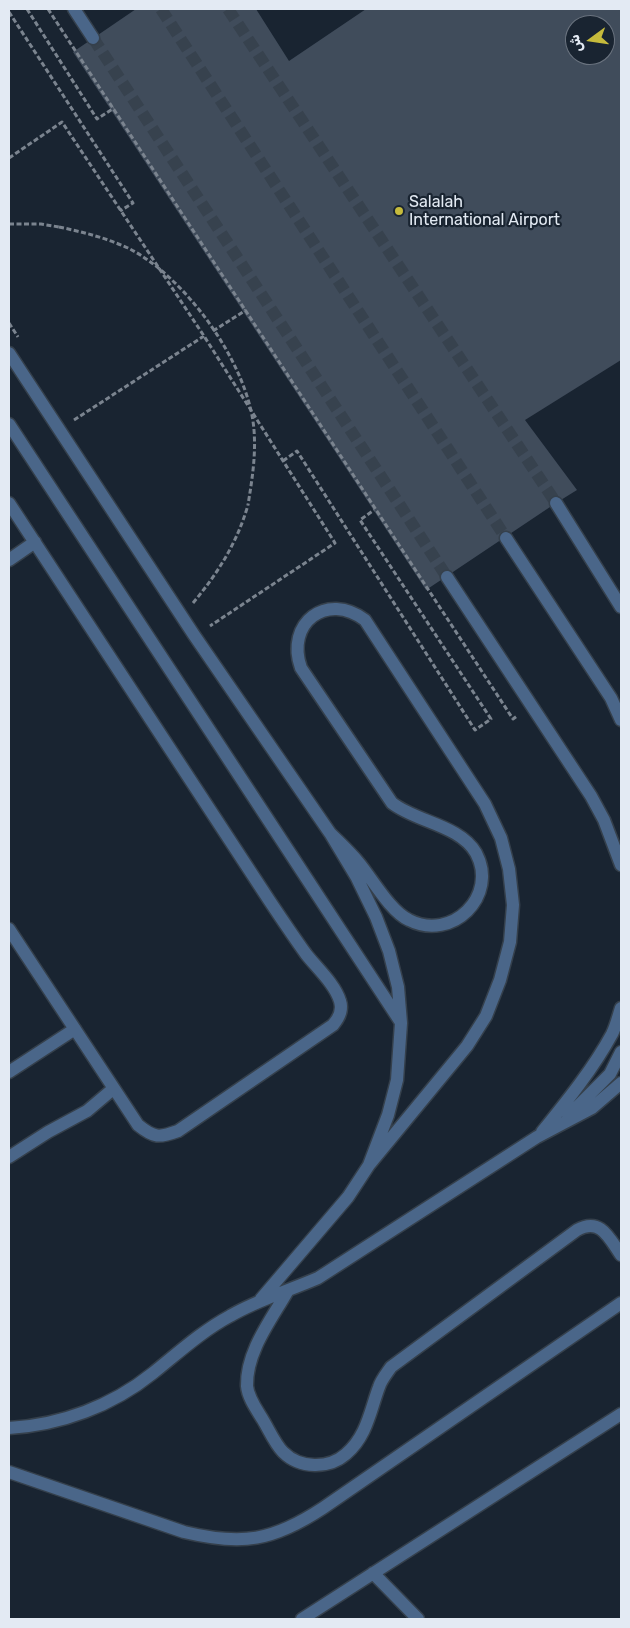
<!DOCTYPE html>
<meta charset="utf-8">
<style>
body{margin:0}
#map{position:relative;width:630px;height:1628px;overflow:hidden;background:#192431;font-family:Rubik,Vazirmatn,sans-serif}
canvas{display:block}
.frame{position:absolute;inset:0;border:10px solid #e3eaf3;pointer-events:none}
.north{position:absolute;left:565px;top:15px;width:50px;height:50px;box-sizing:border-box;background:#192431;border:1px solid #6a737f;border-radius:50%;rotate:256deg;font-size:14px;font-weight:700;line-height:20px;text-align:center;color:#e3eaf3}
.north::after{content:'';display:block;margin:auto;width:18px;height:22px;background:#c6bb3c;clip-path:polygon(50% 0,100% 100%,50% 72%,0 100%)}
</style>
<div id="map">
<canvas width="630" height="1628"></canvas>
<div class="frame"></div>
<div class="north">ش</div>
</div>
<script>
const g = document.querySelector('canvas').getContext('2d');
g.lineJoin = 'round';
function paint(path, color) {
  g.fillStyle = color;
  g.fill(path, 'evenodd');
}
function strokePath(path, color, width, dash) {
  g.strokeStyle = color;
  g.lineWidth = width;
  g.lineCap = dash ? 'butt' : 'round';
  g.setLineDash(dash || []);
  g.stroke(path);
}
function label(font, color, halo, rows, align = 'center') {
  g.font = font + ' Rubik,sans-serif';
  g.lineWidth = 4.5;
  g.setLineDash([]);
  g.textBaseline = 'middle';
  g.strokeStyle = halo;
  g.fillStyle = color;
  for (const [text, x, y, turn = 0] of rows) {
    g.save();
    g.translate(x, y);
    g.rotate((+turn || 0) * Math.PI / 180);
    g.textAlign = isNaN(turn) ? turn : align;
    if (halo) g.strokeText(text, 0, 0);
    g.fillText(text, 0, 0);
    g.restore();
  }
}
paint(new Path2D(`
 M 136,9 L 256,9 L 289,61 L 366,9 L 621,9 L 621,360 L 525,420 L 577,490 L 556,503 L 426,590 L 73,52 ZM 575,25 L 605,25 L 605,55 L 575,55 Z`), '#404c5b');
strokePath(new Path2D(`
 M 161,9 L 506,538
 M 228,9 L 556,503
 M 93,38 L 447,577`), '#37424e', 12, [12, 6]);
const minor = new Path2D(`
 M 74,9 L 93,38
 M 9,353 L 194,635 L 330,833 L 357,878 L 376,917 L 389,951 L 398,987 L 401,1023 L 397,1080 L 388,1115 L 369,1165 L 348,1197 L 261,1299
 M 9,424 L 400,1021
 M 9,503 L 269,900 C 281,918 293,936 306,954 C 316,967 335,984 340,1001 C 343,1010 339,1018 333,1025 L 178,1131 C 159,1138 154,1138 138,1125 L 9,929
 M 556,503 L 621,607
 M 506,538 L 611,698 L 621,720
 M 9,560 L 35,542
 M 447,577 L 591,796 L 604,820 L 621,865
 M 330,833 C 340,843 350,852 359,863 C 373,880 390,911 409,920 C 452,942 499,896 476,853 C 460,825 416,822 392,803 L 301,668 C 285,623 327,591 365,620 L 485,804 L 501,838 L 509,869 L 513,905 L 510,942 L 500,980 L 486,1016 L 467,1046 L 369,1165
 M 9,1072 L 75,1029
 M 568,1116 L 610,1074 L 621,1052
 M 542,1132 C 567,1101 593,1069 612,1034 C 616,1026 618,1017 621,1008
 M 9,1157 L 48,1132 L 87,1111 L 113,1089
 M 287,1292 C 271,1320 246,1352 247,1386 C 248,1398 257,1410 263,1420 C 269,1430 275,1444 283,1452 C 300,1469 329,1469 346,1454 C 367,1436 370,1411 379,1387 C 381,1380 387,1373 391,1367 L 577,1230 C 601,1217 609,1238 621,1255
 M 9,1428 C 61,1425 112,1406 153,1373 C 178,1353 202,1331 230,1316 C 257,1300 288,1291 318,1278 L 537,1137 L 592,1108 L 621,1083
 M 9,1472 L 184,1532 C 242,1546 273,1541 323,1508 L 621,1303
 M 373,1573 L 418,1619
 M 302,1619 L 621,1414`);
strokePath(minor, '#35404c', 15);
strokePath(new Path2D(`
 M 27,9 L 97,119 L 114,108
 M 48,9 L 513,719 L 517,716
 M 9,12 L 133,203 L 120,211
 M 9,158 L 62,122 L 204,336 L 335,543 L 210,626
 M 9,224 L 41,224 L 59,227
 M 9,323 L 18,337
 M 213,331 L 246,310
 M 74,420 L 204,336
 M 283,461 L 297,451 L 475,730 L 491,719 L 360,520 L 374,510
 M 193,603 C 218,573 237,543 248,505`), '#7b848f', 3, [5, 2.5]);
strokePath(minor, '#4a6689', 12);
strokePath(new Path2D(`
 M 59,227 C 83,232 106,238 128,248 C 186,277 249,365 254,430 C 256,456 252,480 248,505`), '#7b848f', 3, [5, 2.5]);
for (const [x, y, r, color] of [
 [399,211,5,"#c6bb3c"]
]) {
  const dot = new Path2D();
  dot.arc(x, y, r, 0, 2 * Math.PI);
  g.fillStyle = color;
  g.fill(dot);
  strokePath(dot, '#192431', 2);
}
label('16px', '#e3eaf3', '#192431', [
 ["Salalah",409,202],
 ["International Airport",409,220]
], 'left');
</script>
